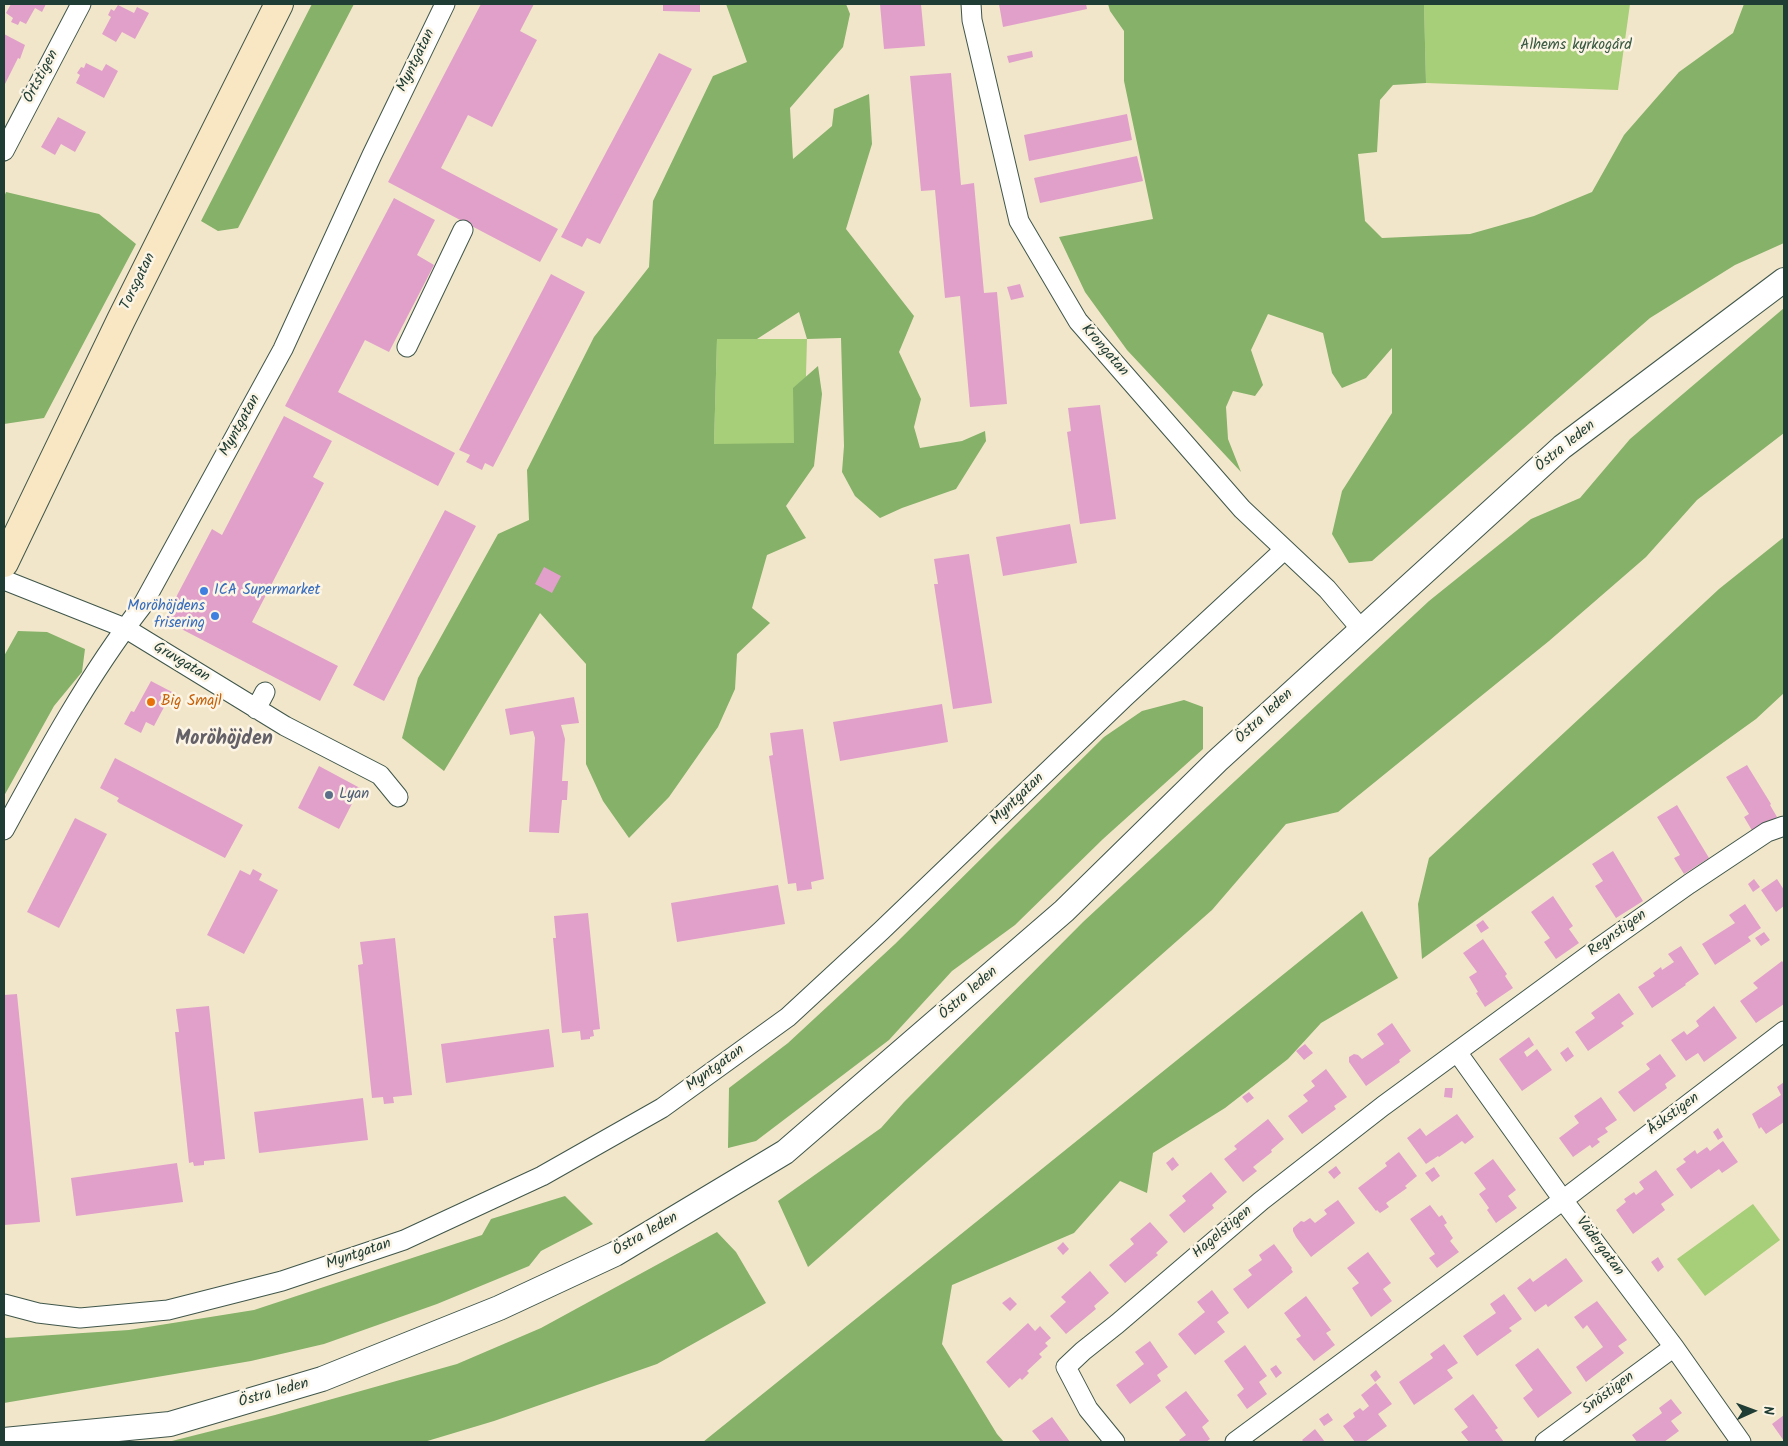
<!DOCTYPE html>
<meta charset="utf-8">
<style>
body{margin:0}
#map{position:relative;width:1788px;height:1446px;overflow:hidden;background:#f2e6ca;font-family:Kalam,sans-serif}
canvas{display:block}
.frame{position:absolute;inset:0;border:5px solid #1f3d34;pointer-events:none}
.north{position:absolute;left:1728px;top:1386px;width:50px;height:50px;-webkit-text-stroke:4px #fcf5e5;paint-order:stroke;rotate:88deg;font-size:14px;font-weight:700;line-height:20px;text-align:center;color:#1f3d34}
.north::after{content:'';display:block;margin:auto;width:18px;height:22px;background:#1f3d34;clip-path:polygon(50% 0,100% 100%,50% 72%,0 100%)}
</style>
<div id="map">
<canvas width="1788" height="1446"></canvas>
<div class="frame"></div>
<div class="north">N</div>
</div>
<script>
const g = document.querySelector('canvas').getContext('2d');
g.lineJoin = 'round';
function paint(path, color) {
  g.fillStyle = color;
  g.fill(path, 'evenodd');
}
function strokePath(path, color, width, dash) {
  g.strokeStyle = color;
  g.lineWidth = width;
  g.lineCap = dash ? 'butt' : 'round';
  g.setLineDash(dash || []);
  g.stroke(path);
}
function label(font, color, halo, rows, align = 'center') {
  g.font = font + ' Kalam,sans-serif';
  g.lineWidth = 5;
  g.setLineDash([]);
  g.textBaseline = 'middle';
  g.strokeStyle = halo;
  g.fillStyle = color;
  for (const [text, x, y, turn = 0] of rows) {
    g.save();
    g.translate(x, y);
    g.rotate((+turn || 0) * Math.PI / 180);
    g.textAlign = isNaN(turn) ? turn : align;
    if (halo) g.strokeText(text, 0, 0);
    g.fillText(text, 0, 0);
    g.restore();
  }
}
paint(new Path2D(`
 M 1424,4 L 1630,4 L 1618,90 L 1426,83 Z
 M 717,339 L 807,339 L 804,446 L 714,444 Z
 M 1753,1204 L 1780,1240 L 1705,1296 L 1677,1259 Z`), '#a7ce79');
paint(new Path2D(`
 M 312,4 L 354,4 L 238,228 L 218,231 L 201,221 Z
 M 726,4 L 846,4 L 850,14 L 843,47 L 790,108 L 793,159 L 832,126 L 834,109 L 869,94 L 872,144 L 846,229 L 914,316 L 899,352 L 921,399 L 914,427 L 920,448 L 962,441 L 985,431 L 986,441 L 956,489 L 902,508 L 880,518 L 855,496 L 842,472 L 844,446 L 841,338 L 807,339 L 799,312 L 757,339 L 717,339 L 714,444 L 794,443 L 793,388 L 818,366 L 822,394 L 814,466 L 786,506 L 806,538 L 767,555 L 752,608 L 770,623 L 737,654 L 735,689 L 718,727 L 669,797 L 629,838 L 603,801 L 586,764 L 586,664 L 540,613 L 444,771 L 402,738 L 418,678 L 498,534 L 529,520 L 527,470 L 594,337 L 649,267 L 653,201 L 713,76 L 747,62 Z
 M 1108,4 L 1424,4 L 1426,83 L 1393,85 L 1380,100 L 1377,152 L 1358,154 L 1365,221 L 1382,238 L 1470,234 L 1534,216 L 1592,192 L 1624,135 L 1679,72 L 1733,33 L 1744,4 L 1784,4 L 1784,243 L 1735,265 L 1650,318 L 1372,561 L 1349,563 L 1332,534 L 1342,491 L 1392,413 L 1392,348 L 1366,378 L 1342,388 L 1332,373 L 1323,333 L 1268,314 L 1251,350 L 1263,385 L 1255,396 L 1233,391 L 1226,407 L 1228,439 L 1241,472 L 1127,350 L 1085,292 L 1059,237 L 1153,219 L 1124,81 L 1124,31 L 1110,11 Z
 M 6,192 L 99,214 L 136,244 L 44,418 L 4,424 L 4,197 Z
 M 1784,308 L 1784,433 L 1697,500 L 1646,557 L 1549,641 L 1338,812 L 1286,824 L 1212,910 L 808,1267 L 778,1201 L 881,1128 L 904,1102 L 1083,922 L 1429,601 L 1531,519 L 1580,498 L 1630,439 Z
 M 1784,537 L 1784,693 L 1756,719 L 1422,959 L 1418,904 L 1429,858 L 1719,589 Z
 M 18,631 L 47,632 L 85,649 L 82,672 L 54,706 L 4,796 L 4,656 Z
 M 1184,700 L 1203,707 L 1203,749 L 1103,839 L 1015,925 L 952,971 L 889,1040 L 756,1141 L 728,1148 L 729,1088 L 788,1043 L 895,944 L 1104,737 L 1142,711 Z
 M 1362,911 L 1398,978 L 1321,1023 L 1288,1059 L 1225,1108 L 1153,1153 L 1147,1193 L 1120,1181 L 1074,1233 L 952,1285 L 942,1344 L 997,1434 L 1004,1442 L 703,1442 Z
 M 565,1196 L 593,1224 L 541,1251 L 529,1266 L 437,1304 L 324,1344 L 251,1361 L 4,1403 L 4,1337 L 6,1338 L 129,1330 L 254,1310 L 482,1235 L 491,1219 Z
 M 717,1232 L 736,1252 L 766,1303 L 657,1364 L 494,1421 L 424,1442 L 168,1442 L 275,1415 L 457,1364 L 541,1328 Z`), '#85b169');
paint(new Path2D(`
 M 11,4 L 46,4 L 42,12 L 35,8 L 26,24 L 20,21 L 18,25 L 11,22 L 13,18 L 6,13 Z
 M 481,4 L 534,4 L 520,31 L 537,40 L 492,127 L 468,115 L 441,168 L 558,229 L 540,262 L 388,182 Z
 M 663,4 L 700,4 L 700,12 L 663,11 Z
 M 880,4 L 921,4 L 925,46 L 884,49 Z
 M 999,4 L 1086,4 L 1087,9 L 1003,27 Z
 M 118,5 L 134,13 L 137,7 L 149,13 L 135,39 L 122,32 L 116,42 L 102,34 L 111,17 L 108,15 L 111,9 L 114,11 Z
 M 4,34 L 25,45 L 20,59 L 18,58 L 4,86 Z
 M 1032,51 L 1033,57 L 1009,63 L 1007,56 Z
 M 659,53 L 692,69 L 600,244 L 587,238 L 582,247 L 561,237 Z
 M 86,63 L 102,71 L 106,64 L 118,71 L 104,98 L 76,83 L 80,75 L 77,73 L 81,67 L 84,68 Z
 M 951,73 L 961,185 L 974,183 L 984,293 L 997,292 L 1007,404 L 970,407 L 960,296 L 945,298 L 935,190 L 921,191 L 910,76 Z
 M 1127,114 L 1132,140 L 1029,161 L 1024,135 Z
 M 58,117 L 86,132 L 75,152 L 61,144 L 55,155 L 41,147 Z
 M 1137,156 L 1143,181 L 1040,203 L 1034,178 Z
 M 394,198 L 435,220 L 417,255 L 434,265 L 389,352 L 365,340 L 338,392 L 455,453 L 438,486 L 285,406 Z
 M 551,274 L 585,292 L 493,467 L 485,463 L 482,470 L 466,462 L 470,455 L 459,450 Z
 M 1020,284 L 1024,297 L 1011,300 L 1007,287 Z
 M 1100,405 L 1116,519 L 1080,524 L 1067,432 L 1071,431 L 1068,408 Z
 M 284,416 L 332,441 L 313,477 L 324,483 L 252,622 L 338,666 L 320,701 L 164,620 L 212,529 L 222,535 Z
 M 445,510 L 476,526 L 384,701 L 353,685 Z
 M 1070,524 L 1077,563 L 1003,576 L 996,537 Z
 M 969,554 L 992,703 L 953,709 L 934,584 L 938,584 L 934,559 Z
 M 544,567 L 561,576 L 552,593 L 535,584 Z
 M 151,681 L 172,692 L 154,726 L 146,722 L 141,733 L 124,724 L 131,711 L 134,712 Z
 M 574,697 L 579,723 L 561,725 L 565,739 L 562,781 L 568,781 L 567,800 L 562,800 L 559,833 L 529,832 L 535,738 L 533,731 L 510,735 L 505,709 Z
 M 942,704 L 948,742 L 840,761 L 833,722 Z
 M 803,729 L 824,879 L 811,882 L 812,889 L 797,891 L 796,883 L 788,884 L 769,756 L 773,755 L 770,733 Z
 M 115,758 L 243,825 L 225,858 L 119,803 L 117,801 L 119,798 L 100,788 Z
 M 1747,765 L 1771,804 L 1770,805 L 1777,817 L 1753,832 L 1744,817 L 1749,814 L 1726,777 Z
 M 319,766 L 360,788 L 339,829 L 298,808 Z
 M 1677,805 L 1709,858 L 1684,874 L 1674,858 L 1680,855 L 1657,817 Z
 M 75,818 L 107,834 L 59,928 L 27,912 Z
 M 1613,851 L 1643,901 L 1616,918 L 1595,886 L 1603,881 L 1592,864 Z
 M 253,869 L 262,874 L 259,880 L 278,890 L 244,954 L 207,935 L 240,870 L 250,875 Z
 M 1754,879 L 1760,887 L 1753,892 L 1748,884 Z
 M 1777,879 L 1784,890 L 1784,906 L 1776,912 L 1761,890 Z
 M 778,885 L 785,924 L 677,942 L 671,903 Z
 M 1553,896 L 1573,926 L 1569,929 L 1579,943 L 1556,959 L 1544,942 L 1550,938 L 1531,912 Z
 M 1745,904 L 1761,928 L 1748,937 L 1751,941 L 1715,965 L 1702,944 L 1735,923 L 1729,915 Z
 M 588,913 L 600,1029 L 593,1030 L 594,1036 L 590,1037 L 590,1039 L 581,1040 L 580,1031 L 562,1033 L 553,938 L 556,938 L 554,916 Z
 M 1483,920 L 1489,928 L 1481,933 L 1476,925 Z
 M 1764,932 L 1770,940 L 1761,946 L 1755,938 Z
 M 395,938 L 412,1095 L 393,1097 L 394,1103 L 384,1104 L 383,1097 L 372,1098 L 358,965 L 363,964 L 360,942 Z
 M 1483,939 L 1507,974 L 1505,976 L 1513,988 L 1485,1007 L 1476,993 L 1478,992 L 1469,977 L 1477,972 L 1463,953 Z
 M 1681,946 L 1699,974 L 1685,984 L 1686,985 L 1652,1008 L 1638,987 L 1655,976 L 1653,973 L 1661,967 L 1662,970 L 1674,962 L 1668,954 Z
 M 1782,961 L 1784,964 L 1784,992 L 1783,994 L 1784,1004 L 1756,1023 L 1740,1001 L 1758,988 L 1753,983 Z
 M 1619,993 L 1634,1014 L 1621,1023 L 1624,1026 L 1588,1051 L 1575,1032 L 1595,1018 L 1591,1013 Z
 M 17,994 L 40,1222 L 4,1225 L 4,995 Z
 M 209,1006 L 225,1159 L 204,1161 L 204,1165 L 194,1166 L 193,1162 L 189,1163 L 175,1032 L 179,1032 L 176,1009 Z
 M 1714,1006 L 1737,1038 L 1704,1062 L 1698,1053 L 1686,1061 L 1671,1040 L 1684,1031 L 1687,1035 L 1699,1026 L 1696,1021 Z
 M 1392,1023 L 1411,1051 L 1399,1060 L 1400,1062 L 1366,1086 L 1349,1062 L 1349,1057 L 1354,1054 L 1358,1055 L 1362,1059 L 1384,1044 L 1377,1034 Z
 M 549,1029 L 554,1067 L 446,1083 L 441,1044 Z
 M 1529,1037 L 1534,1045 L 1524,1052 L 1527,1057 L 1537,1049 L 1552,1070 L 1522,1091 L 1499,1059 Z
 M 1305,1044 L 1313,1053 L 1304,1060 L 1296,1051 Z
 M 1568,1047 L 1574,1056 L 1566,1062 L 1560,1053 Z
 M 1660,1054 L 1676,1076 L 1665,1084 L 1667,1088 L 1634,1112 L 1618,1092 L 1650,1069 L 1646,1064 Z
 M 1326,1069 L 1347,1097 L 1334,1106 L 1336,1109 L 1302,1134 L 1288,1116 L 1308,1101 L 1303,1095 L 1315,1086 L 1311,1081 Z
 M 1784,1082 L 1784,1122 L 1766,1134 L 1761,1127 L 1759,1129 L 1752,1114 L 1781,1095 L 1777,1087 Z
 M 1445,1088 L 1453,1088 L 1452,1098 L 1444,1097 Z
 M 1249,1092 L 1254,1098 L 1247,1103 L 1242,1097 Z
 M 1601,1097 L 1617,1120 L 1605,1128 L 1608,1132 L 1597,1139 L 1600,1142 L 1592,1148 L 1590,1145 L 1573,1157 L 1559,1138 L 1579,1123 L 1574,1116 Z
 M 363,1098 L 368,1140 L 259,1153 L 254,1112 Z
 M 1457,1114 L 1474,1137 L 1465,1144 L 1462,1141 L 1439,1157 L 1438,1156 L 1426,1164 L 1407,1138 L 1420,1128 L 1426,1136 Z
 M 1268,1119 L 1284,1139 L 1271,1150 L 1272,1152 L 1253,1167 L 1257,1171 L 1243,1182 L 1224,1159 L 1237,1149 L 1234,1146 Z
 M 1718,1128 L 1723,1137 L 1718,1140 L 1713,1132 Z
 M 1723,1141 L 1738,1162 L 1722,1173 L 1719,1169 L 1691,1189 L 1676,1169 L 1686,1162 L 1683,1159 L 1695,1150 L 1697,1154 L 1707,1147 L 1710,1151 Z
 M 1399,1152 L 1417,1176 L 1405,1186 L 1407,1188 L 1386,1203 L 1389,1207 L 1380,1213 L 1377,1210 L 1376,1211 L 1358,1188 L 1387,1166 L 1385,1163 Z
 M 1173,1157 L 1179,1165 L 1172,1171 L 1166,1163 Z
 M 1493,1159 L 1516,1190 L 1508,1196 L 1517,1208 L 1496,1223 L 1487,1210 L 1489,1208 L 1479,1194 L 1486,1189 L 1474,1173 Z
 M 177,1163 L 183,1202 L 76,1216 L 71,1178 Z
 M 1336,1166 L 1341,1173 L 1334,1179 L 1328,1172 Z
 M 1434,1167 L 1440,1176 L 1432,1182 L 1425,1173 Z
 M 1656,1170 L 1674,1195 L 1661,1204 L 1665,1210 L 1633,1234 L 1616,1210 L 1626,1202 L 1624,1199 L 1634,1192 L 1636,1195 L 1644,1189 L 1639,1182 Z
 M 1211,1172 L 1227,1192 L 1212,1205 L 1214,1208 L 1184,1233 L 1169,1215 L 1186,1201 L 1182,1196 Z
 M 1338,1200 L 1355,1223 L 1311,1257 L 1296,1237 L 1293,1231 L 1293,1228 L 1301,1221 L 1304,1222 L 1310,1218 L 1315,1223 L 1327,1214 L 1324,1210 Z
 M 1430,1205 L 1439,1217 L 1442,1215 L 1447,1223 L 1444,1225 L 1453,1238 L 1450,1241 L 1459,1252 L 1437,1268 L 1429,1258 L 1435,1254 L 1410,1219 Z
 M 1150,1222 L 1168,1242 L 1156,1253 L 1158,1255 L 1125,1283 L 1109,1265 L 1134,1244 L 1130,1239 Z
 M 1063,1242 L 1069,1249 L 1063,1255 L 1057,1248 Z
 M 1274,1244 L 1292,1268 L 1291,1269 L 1293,1272 L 1248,1309 L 1233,1289 L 1252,1275 L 1248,1270 L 1262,1260 L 1259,1255 Z
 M 1368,1252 L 1391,1283 L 1383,1289 L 1392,1301 L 1371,1317 L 1352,1288 L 1359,1283 L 1347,1268 Z
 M 1658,1257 L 1664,1267 L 1658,1272 L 1651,1262 Z
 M 1566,1258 L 1583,1281 L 1548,1307 L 1546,1304 L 1535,1312 L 1517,1288 L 1530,1278 L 1533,1282 Z
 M 1090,1271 L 1109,1293 L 1094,1306 L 1096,1309 L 1066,1334 L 1050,1316 L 1066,1302 L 1061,1297 Z
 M 1212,1290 L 1229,1313 L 1217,1322 L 1225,1332 L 1195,1355 L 1178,1334 L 1205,1312 L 1197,1302 Z
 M 1504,1294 L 1522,1319 L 1509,1328 L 1512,1331 L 1477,1356 L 1463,1336 L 1496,1313 L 1490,1304 Z
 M 1306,1296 L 1331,1330 L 1326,1333 L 1335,1345 L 1314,1361 L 1296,1339 L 1301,1336 L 1284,1313 Z
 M 1010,1297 L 1017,1304 L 1010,1311 L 1002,1303 Z
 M 1597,1301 L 1627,1340 L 1618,1346 L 1624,1353 L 1586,1382 L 1576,1367 L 1603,1347 L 1587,1325 L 1583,1329 L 1574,1317 Z
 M 1028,1323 L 1035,1331 L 1040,1326 L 1051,1338 L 1045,1343 L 1048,1346 L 1039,1354 L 1042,1357 L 1027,1371 L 1029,1373 L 1022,1380 L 1020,1378 L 1009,1388 L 986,1362 Z
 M 1150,1341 L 1168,1367 L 1157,1375 L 1161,1381 L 1130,1404 L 1116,1385 L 1144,1364 L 1135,1352 Z
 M 1444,1344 L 1458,1363 L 1447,1370 L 1453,1378 L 1414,1405 L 1399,1382 L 1433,1358 L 1430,1354 Z
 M 1245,1345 L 1267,1376 L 1259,1382 L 1267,1394 L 1247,1409 L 1237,1395 L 1244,1389 L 1224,1361 Z
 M 1538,1348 L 1572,1393 L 1538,1418 L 1523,1398 L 1533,1390 L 1515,1365 Z
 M 1276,1365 L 1282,1373 L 1276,1378 L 1270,1369 Z
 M 1376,1370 L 1381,1377 L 1375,1382 L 1370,1375 Z
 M 1376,1383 L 1392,1404 L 1378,1414 L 1387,1426 L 1365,1442 L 1355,1442 L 1343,1426 L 1355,1417 L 1353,1413 L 1360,1408 L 1363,1411 L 1369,1406 L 1361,1395 Z
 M 1186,1391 L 1209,1421 L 1202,1427 L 1210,1439 L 1206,1442 L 1181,1442 L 1179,1440 L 1186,1435 L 1165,1407 Z
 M 1473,1394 L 1498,1428 L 1495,1430 L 1504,1442 L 1469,1442 L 1461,1432 L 1468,1427 L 1454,1409 Z
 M 1671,1399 L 1682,1413 L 1671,1421 L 1679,1431 L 1664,1442 L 1637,1442 L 1632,1435 L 1662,1413 L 1659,1408 Z
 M 1328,1413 L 1333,1420 L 1324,1426 L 1319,1419 Z
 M 1784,1415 L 1784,1441 L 1772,1424 Z
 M 1052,1417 L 1070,1442 L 1041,1442 L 1032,1431 Z
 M 1315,1429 L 1325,1442 L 1304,1442 L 1302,1440 Z`), '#e1a0ca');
const minor = new Path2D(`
 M 971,4 L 972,20 L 1019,221 L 1078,321 L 1242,509 L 1327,589 L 1361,629
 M 4,151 L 81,4
 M 407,347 L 463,230
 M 4,580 L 125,628 L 285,726 L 380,775 L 398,797
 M 256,709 L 265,692
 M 4,830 C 46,753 88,676 142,606 L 283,349 L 372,155 L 445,4
 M 1457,1052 L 1563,1200 L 1674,1347 L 1741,1442
 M 4,1304 L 38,1313 L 80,1318 L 168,1310 L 282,1281 L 404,1240 L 542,1176 L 662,1108 L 788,1017 L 881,931 L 1125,697 L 1284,550
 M 1115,1442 L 1088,1409 L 1066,1367 L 1083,1351 L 1117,1324 L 1261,1201 L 1383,1106 L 1600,947 L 1689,884 L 1767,832 L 1784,826
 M 1235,1442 L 1563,1200 L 1784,1031
 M 1545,1442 L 1674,1347`);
const tertiary = new Path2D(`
 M 4,1440 L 170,1424 L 322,1379 L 499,1308 L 615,1254 L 785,1152 L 1064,911 L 1217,761 L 1562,447 L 1784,280`);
const secondary = new Path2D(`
 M 4,563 L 121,320 L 279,4`);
strokePath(minor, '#3f564a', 21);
strokePath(tertiary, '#3f564a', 26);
strokePath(secondary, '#3f564a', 30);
strokePath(minor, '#fff', 19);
strokePath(tertiary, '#fff', 24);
strokePath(secondary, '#f9e7c3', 28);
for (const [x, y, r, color] of [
 [204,591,5,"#3f7fe0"],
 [215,616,5,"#3f7fe0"],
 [151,702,5,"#e8710a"],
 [329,795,5,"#5c6f8a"]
]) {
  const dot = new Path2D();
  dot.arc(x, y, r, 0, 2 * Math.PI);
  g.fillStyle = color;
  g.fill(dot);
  strokePath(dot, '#fcf5e5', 2);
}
label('15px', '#3a5a42', '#fcf5e5', [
 ["Alhems kyrkogård",1576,46]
]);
label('15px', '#1f3d34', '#fcf5e5', [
 ["Myntgatan",417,61,-64],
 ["Örtstigen",42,77,-62],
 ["Torsgatan",139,282,-64],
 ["Krongatan",1104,351,49],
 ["Myntgatan",241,426,-61],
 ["Östra leden",1566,447,-39],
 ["Gruvgatan",181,663,31],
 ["Östra leden",1265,717,-43],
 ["Myntgatan",1018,800,-44],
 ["Regnstigen",1618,934,-36],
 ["Östra leden",969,994,-41],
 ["Myntgatan",716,1069,-36],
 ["Åskstigen",1674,1115,-37],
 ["Hagelstigen",1223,1233,-40],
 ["Östra leden",646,1235,-30],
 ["Vädergatan",1599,1247,53],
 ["Myntgatan",359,1255,-19],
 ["Östra leden",274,1394,-16],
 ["Snöstigen",1609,1394,-37]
]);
label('15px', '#366cbe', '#fcf5e5', [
 ["ICA Supermarket",214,591],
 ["Moröhöjdens",205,607,"right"],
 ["frisering",205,624,"right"]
], 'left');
label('15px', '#c56008', '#fcf5e5', [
 ["Big Smajl",161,702]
], 'left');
label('15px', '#4e5e75', '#fcf5e5', [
 ["Lyan",339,795]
], 'left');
label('bold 20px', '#636068', '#fcf5e5', [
 ["Moröhöjden",224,741]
]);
</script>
